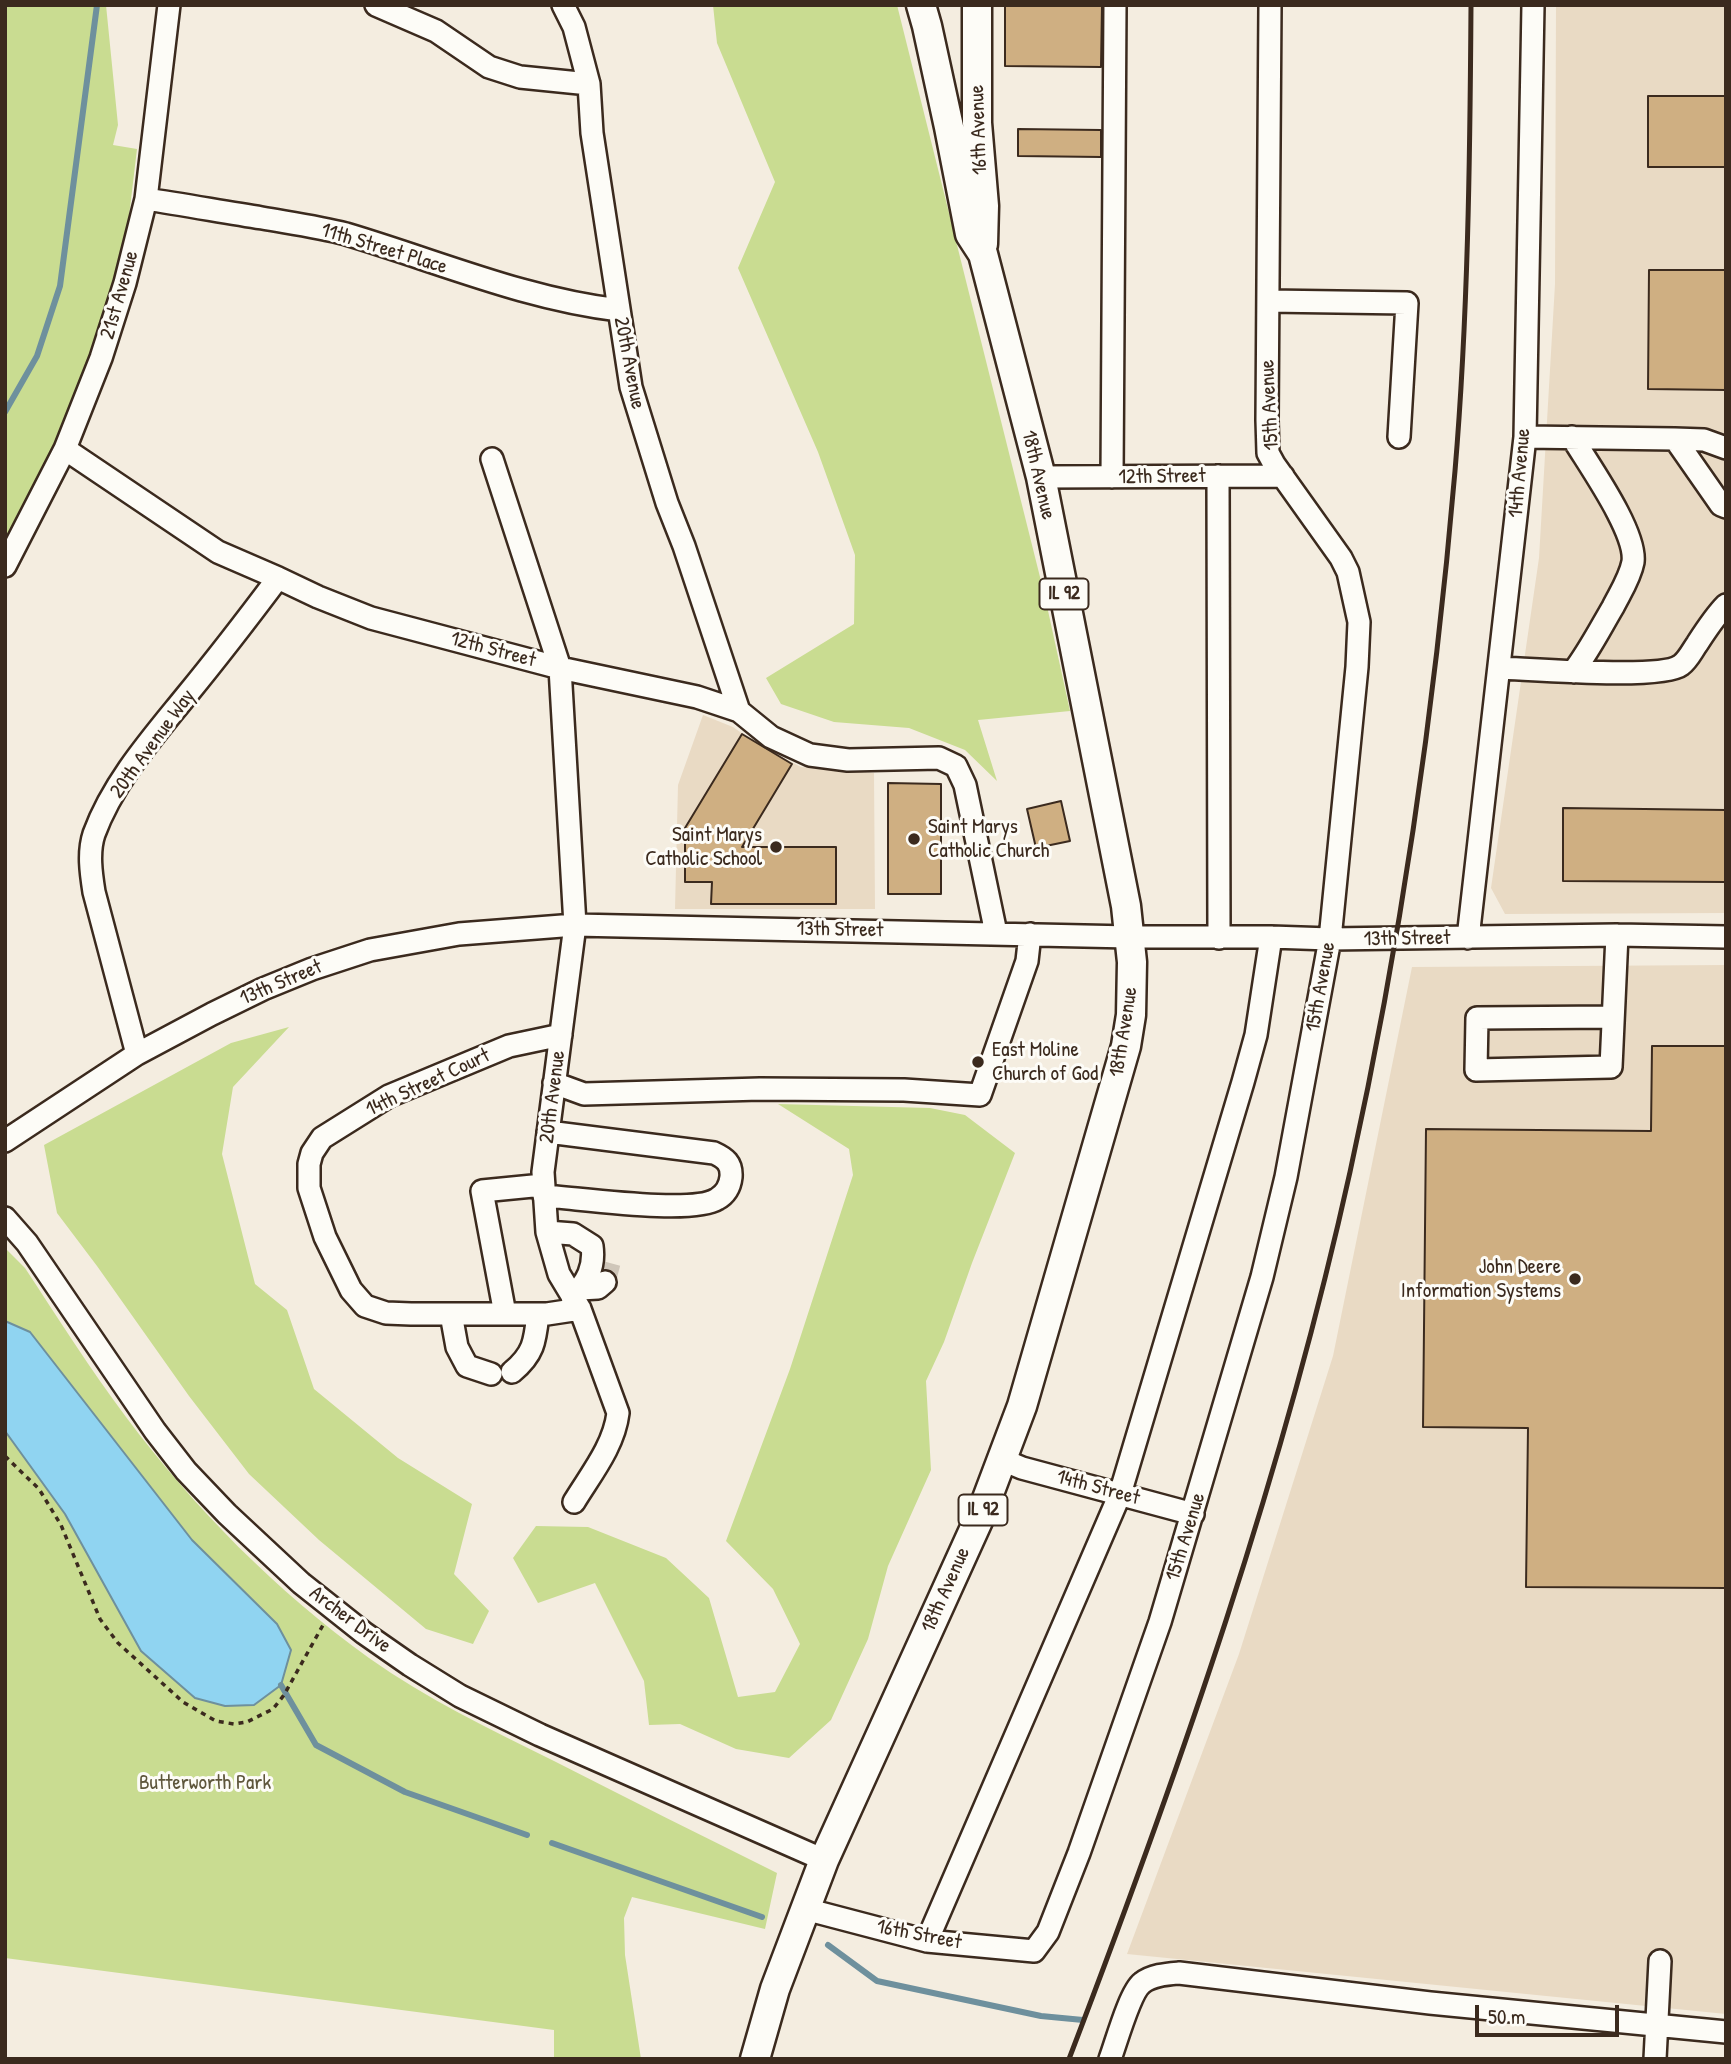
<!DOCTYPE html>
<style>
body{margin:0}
#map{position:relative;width:1731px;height:2064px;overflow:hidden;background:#f4ede0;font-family:"Patrick Hand",sans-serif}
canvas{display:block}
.frame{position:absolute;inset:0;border:7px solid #3b2a1e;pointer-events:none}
.scale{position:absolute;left:1475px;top:2005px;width:144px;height:32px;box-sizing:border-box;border:4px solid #3b2a1e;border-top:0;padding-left:9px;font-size:21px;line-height:24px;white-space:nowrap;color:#3b2a1e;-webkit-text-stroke:5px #fdfcf7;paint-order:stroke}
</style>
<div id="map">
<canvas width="1731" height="2064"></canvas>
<div class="frame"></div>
<div class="scale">50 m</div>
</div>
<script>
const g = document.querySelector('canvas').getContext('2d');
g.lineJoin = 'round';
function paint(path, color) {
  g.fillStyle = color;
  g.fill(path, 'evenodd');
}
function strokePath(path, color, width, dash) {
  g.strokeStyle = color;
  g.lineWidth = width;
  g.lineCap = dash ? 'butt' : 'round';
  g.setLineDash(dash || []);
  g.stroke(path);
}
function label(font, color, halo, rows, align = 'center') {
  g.font = font + ' "Patrick Hand",sans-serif';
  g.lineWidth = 6;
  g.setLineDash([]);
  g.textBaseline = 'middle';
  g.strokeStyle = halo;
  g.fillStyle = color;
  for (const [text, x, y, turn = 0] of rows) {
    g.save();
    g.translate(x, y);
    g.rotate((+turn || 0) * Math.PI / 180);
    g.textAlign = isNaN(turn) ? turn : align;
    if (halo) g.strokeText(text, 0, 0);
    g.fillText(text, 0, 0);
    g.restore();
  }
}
paint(new Path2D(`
 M 1556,5 L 1726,5 L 1726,913 L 1505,914 L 1491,888 L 1539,558 L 1555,284 Z
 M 703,715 L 733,727 L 760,746 L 801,767 L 874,773 L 875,909 L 675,909 L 678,785 Z
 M 1726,965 L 1726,2014 L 1127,1954 L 1239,1654 L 1333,1356 L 1412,967 Z`), '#e9dac4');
paint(new Path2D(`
 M 5,5 L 106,5 L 118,125 L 113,145 L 137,149 L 125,250 L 106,313 L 64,425 L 5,546 Z
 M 713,5 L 897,5 L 1045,597 L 1070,711 L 978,720 L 997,781 L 965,750 L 909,728 L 834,722 L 781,704 L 766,678 L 854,624 L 855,555 L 818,452 L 738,268 L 775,182 L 717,43 Z
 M 289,1027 L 233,1087 L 222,1154 L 255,1284 L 287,1310 L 314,1389 L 398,1458 L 472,1504 L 454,1574 L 489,1611 L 473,1644 L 426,1629 L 319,1540 L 249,1474 L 189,1396 L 97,1266 L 57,1213 L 44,1145 L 231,1043 Z
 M 778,1104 L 930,1108 L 965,1115 L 1015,1153 L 972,1263 L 944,1342 L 926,1381 L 931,1470 L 888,1566 L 868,1639 L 831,1720 L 789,1758 L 736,1749 L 680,1724 L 649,1725 L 644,1681 L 595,1583 L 538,1603 L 513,1558 L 536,1526 L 588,1527 L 666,1558 L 709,1598 L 738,1697 L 775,1692 L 800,1644 L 773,1589 L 726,1541 L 790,1369 L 853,1175 L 849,1149 Z
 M 5,1248 L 25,1268 C 58,1318 90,1369 126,1417 C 195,1509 276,1591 369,1658 C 427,1699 491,1730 554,1761 C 628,1799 703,1836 777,1873 L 765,1929 L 632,1897 L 624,1918 L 625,1955 L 641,2059 L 554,2059 L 554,2030 L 5,1958 Z`), '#c9dc91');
const water = new Path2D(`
 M 5,1321 L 30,1332 L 192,1540 L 277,1624 L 291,1650 L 281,1685 L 254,1705 L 225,1706 L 195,1698 L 141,1651 L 65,1514 L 5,1431 Z`);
paint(water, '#90d4f1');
strokePath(water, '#6e909d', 2);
strokePath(new Path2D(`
 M 5,412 L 37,356 L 60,286 L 97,5
 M 281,1685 L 316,1745 L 405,1792 L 527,1835
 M 552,1843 L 762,1917
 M 828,1945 L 877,1981 L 1041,2016 L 1083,2020`), '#6e909d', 6);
const building = new Path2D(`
 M 1005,5 L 1102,5 L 1101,67 L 1005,66 Z
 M 1648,96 L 1726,96 L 1726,167 L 1648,167 Z
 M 1018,129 L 1101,130 L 1101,157 L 1018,156 Z
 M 1649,270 L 1726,270 L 1726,390 L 1648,389 Z
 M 742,734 L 792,764 L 742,847 L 836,847 L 836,904 L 711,904 L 712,882 L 685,882 L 685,828 Z
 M 888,783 L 941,784 L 941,894 L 888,894 Z
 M 1061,801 L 1070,841 L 1036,848 L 1027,809 Z
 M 1563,808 L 1726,810 L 1726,882 L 1563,881 Z
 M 1652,1046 L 1726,1046 L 1726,1588 L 1526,1587 L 1528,1428 L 1423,1427 L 1426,1129 L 1651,1131 Z`);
paint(building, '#cfaf82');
strokePath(building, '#3b2a1e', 2);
strokePath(new Path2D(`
 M 605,1282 L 610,1263`), '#cfc6b9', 21, [21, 10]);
const minor = new Path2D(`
 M 376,5 L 436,31 L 489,67 L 520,77 L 589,84
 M 563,5 L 574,27 L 589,84 L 592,133 L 631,387 L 667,503 L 684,546 L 739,711
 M 146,199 C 185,205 224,212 262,218 C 290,223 319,227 346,234 C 437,261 525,299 619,310
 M 1268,301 L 1407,303 L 1399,437
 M 1525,437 L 1675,439 L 1704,440 L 1726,448
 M 1572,437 C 1588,464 1637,532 1633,562 C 1630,578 1620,593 1613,607 C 1600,629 1589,651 1573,672
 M 1675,439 L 1721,505 L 1726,507
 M 65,449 L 218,552 L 278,578 L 318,597 L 371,618 L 560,668 L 697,697 L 739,711 L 771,737 L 810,755 L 848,760 L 939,758 L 956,766 L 965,785 L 996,933
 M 492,459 L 560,668 L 575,925 L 543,1172 L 547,1232 L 559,1274 L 580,1309 L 618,1413 C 614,1446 591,1474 574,1502
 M 1218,476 L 1219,938
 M 1041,477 L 1283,476
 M 1112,477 L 1115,5
 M 5,566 L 65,449 L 101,358 L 125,283 L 146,199 L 169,5
 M 1500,668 C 1530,669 1662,680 1681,665 C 1688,660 1692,651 1697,644 C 1706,630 1715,616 1726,605
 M 1468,938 L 1525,437 L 1533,5
 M 1613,1017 L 1477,1018 L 1476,1070 L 1611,1067 L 1617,935
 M 561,1035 L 509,1046 L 389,1096 L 322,1138 L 312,1153 L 309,1164 L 309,1188 L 325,1237 L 351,1290 L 365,1306 L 386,1313 L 411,1314 L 547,1314 L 580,1309
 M 137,1054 L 94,892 C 91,873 88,852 94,834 C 113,782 152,738 186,696 C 218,657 248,618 278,578
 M 554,1083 L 584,1094 L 760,1089 L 904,1090 L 980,1095 L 1027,961 L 1030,934
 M 5,1141 L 137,1054 L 212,1014 L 263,989 L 312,969 L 370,950 L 459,934 L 575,925 L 1130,937 L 1271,937 L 1330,939 L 1617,935 L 1726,937
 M 544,1196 C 578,1198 692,1215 717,1199 C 726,1194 730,1186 731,1177 C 732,1163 725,1158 714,1153 L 548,1132
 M 5,1218 L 27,1243 L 155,1431 L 186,1471 L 227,1514 L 301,1583 L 364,1633 L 410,1665 L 460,1696 L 540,1735 L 824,1860
 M 547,1232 L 573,1234 L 592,1246 C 595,1267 587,1282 572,1297
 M 580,1289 L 598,1288 L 605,1282
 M 451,1314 L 457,1347 L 467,1366 L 491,1374
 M 505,1314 L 482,1191 L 543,1185
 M 512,1372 C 534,1354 535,1341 538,1314
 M 1003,1460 L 1022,1468 L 1193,1514
 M 805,1909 L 927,1941 L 1034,1951 L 1048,1932 L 1079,1853 L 1160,1622 L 1262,1277 L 1286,1177 L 1330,939 L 1357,667 L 1359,622 L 1348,572 L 1341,558 L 1274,464 L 1268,453 L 1267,420 L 1270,5
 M 927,1941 L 1120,1494 L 1243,1082 L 1256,1035 L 1271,937
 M 1110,2059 C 1116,2043 1130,1992 1142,1983 C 1152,1975 1167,1974 1179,1973 L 1430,2003 L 1726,2032
 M 1655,2059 L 1660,1961`);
const major = new Path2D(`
 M 977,5 L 977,123 L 984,206 L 983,244
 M 755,2059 L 775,1989 L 824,1860 L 982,1512 L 1022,1406 L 1126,1046 L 1131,1015 L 1132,962 L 1126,906 L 1041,477 L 983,254 L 970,234 L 949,127 L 927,26 L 921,5`);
strokePath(minor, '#3b2a1e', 26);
strokePath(major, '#3b2a1e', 33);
strokePath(new Path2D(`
 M 5,1456 L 39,1489 L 61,1525 L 100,1619 L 118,1643 L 183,1702 L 216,1721 L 234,1724 L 247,1722 L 273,1709 L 284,1695 L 323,1625`), '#3b2a1e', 3.5, [5, 5]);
strokePath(minor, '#fdfcf7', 21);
strokePath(major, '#fdfcf7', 28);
strokePath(new Path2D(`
 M 1069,2059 C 1180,1769 1283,1475 1350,1172 C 1401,941 1435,706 1455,471 C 1468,316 1470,160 1471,5`), '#3b2a1e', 5);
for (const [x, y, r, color] of [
 [914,839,7,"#3b2a1e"],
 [776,847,7,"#3b2a1e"],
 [978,1062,7,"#3b2a1e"],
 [1575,1279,7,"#3b2a1e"]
]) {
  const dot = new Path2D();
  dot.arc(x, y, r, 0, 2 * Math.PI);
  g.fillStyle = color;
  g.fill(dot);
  strokePath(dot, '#fdfcf7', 2.5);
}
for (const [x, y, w] of [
 [1064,594,49],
 [983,1510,49]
]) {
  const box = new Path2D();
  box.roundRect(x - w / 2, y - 15.5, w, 31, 5);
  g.fillStyle = '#fdfcf7';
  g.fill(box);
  strokePath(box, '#3b2a1e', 2);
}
label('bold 19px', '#3b2a1e', null, [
 ["IL 92",1064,594],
 ["IL 92",983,1510]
]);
label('21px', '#3b2a1e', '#fdfcf7', [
 ["16th Avenue",979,130,-92],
 ["11th Street Place",384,249,17],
 ["21st Avenue",120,295,-74],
 ["20th Avenue",629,363,79],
 ["15th Avenue",1270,405,-93],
 ["14th Avenue",1520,473,-85],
 ["18th Avenue",1038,475,77],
 ["12th Street",1162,477,-1],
 ["12th Street",493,650,15],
 ["20th Avenue Way",153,744,-54],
 ["13th Street",840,930,1],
 ["13th Street",1407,939,-1],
 ["13th Street",281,983,-23],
 ["15th Avenue",1321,987,-80],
 ["18th Avenue",1124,1032,-81],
 ["14th Street Court",428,1083,-25],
 ["20th Avenue",553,1097,-83],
 ["14th Street",1098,1488,15],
 ["15th Avenue",1186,1537,-73],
 ["18th Avenue",946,1590,-66],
 ["Archer Drive",350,1620,37],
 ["16th Street",919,1935,11]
]);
label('21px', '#3b2a1e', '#fdfcf7', [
 ["Saint Marys",928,827],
 ["Catholic Church",928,851],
 ["Saint Marys",762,835,"right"],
 ["Catholic School",762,859,"right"],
 ["East Moline",992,1050],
 ["Church of God",992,1074],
 ["John Deere",1561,1267,"right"],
 ["Information Systems",1561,1291,"right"]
], 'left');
label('21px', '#5e563b', '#fdfcf7', [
 ["Butterworth Park",205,1783]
]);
</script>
